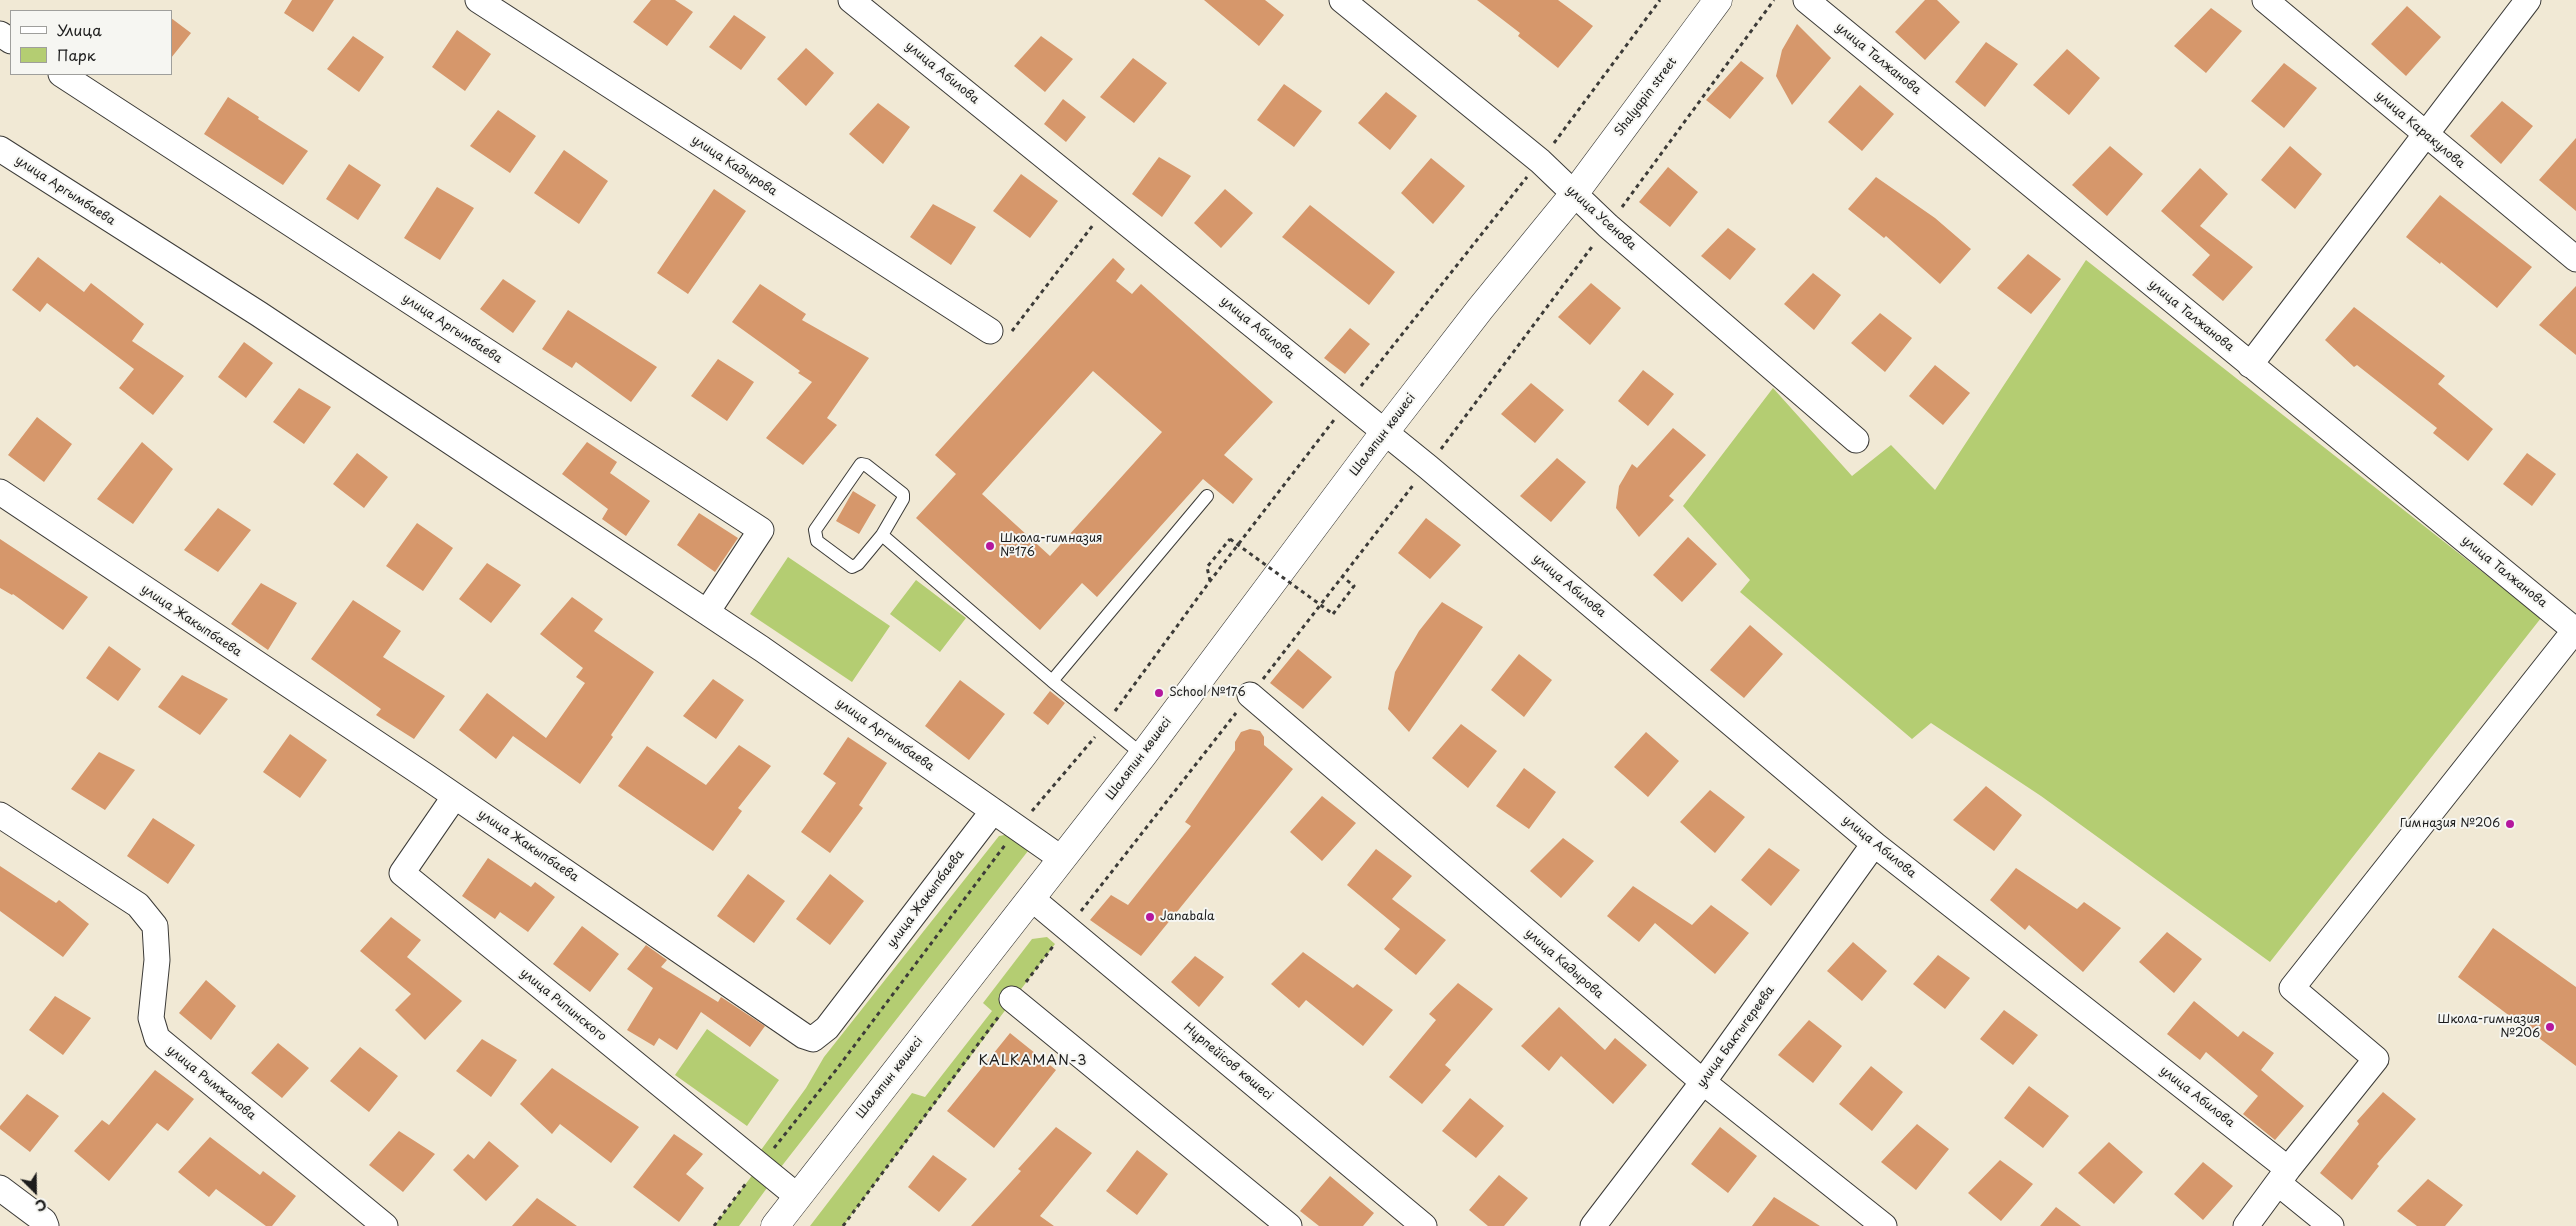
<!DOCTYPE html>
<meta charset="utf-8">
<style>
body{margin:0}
#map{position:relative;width:2576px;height:1226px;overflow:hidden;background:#f1e9d5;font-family:"Playpen Sans",sans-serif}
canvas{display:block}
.legend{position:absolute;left:10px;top:10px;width:162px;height:65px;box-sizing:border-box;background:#f6f6f2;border:1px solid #9f9f9c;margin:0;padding:6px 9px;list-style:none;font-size:15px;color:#1c1c1c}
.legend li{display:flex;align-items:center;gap:10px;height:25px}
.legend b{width:25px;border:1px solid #9f9f9c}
.north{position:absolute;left:10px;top:1166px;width:50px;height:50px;-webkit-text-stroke:4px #f6f6f2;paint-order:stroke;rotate:157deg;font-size:14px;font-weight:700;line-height:20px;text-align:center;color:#1c1c1c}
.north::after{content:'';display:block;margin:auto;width:18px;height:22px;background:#1c1c1c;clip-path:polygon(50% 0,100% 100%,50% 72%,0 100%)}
</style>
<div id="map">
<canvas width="2576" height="1226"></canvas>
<ul class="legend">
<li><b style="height:6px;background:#fff"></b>Улица</li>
<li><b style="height:14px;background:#b4cd72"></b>Парк</li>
</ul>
<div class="north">С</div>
</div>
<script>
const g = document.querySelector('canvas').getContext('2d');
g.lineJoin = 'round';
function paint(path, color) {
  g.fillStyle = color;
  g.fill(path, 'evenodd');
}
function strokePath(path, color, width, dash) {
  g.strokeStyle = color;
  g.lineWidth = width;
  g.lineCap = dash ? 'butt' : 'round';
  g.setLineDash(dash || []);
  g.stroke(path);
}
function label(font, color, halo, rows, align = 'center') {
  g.font = font + ' "Playpen Sans",sans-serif';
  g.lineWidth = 4;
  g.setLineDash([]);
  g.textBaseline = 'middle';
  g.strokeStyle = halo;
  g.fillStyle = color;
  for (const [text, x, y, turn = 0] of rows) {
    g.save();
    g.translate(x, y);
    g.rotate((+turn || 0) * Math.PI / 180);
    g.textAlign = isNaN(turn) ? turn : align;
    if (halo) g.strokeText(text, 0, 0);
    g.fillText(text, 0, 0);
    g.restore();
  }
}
paint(new Path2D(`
 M 2086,260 L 2541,618 L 2270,962 L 2041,796 L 1931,723 L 1912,739 L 1740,592 L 1750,580 L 1683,506 L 1773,388 L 1852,476 L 1891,445 L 1935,490 Z
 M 788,557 L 890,626 L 852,682 L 750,614 Z
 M 916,580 L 966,618 L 940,652 L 890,614 Z
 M 1021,832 L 1035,842 L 781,1167 L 761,1150 L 806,1088 L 824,1057 L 999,836 Z
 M 1047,937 L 1055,944 L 843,1226 L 810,1226 L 912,1093 L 925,1097 L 992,1011 L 983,1003 L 1032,939 Z
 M 707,1029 L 779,1080 L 747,1126 L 675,1075 Z
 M 760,1165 L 775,1177 L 739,1226 L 714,1226 Z`), '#b4cd72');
paint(new Path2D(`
 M 292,0 L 334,0 L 313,32 L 284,13 Z
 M 651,0 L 675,0 L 693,12 L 667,46 L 633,22 Z
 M 1204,0 L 1265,0 L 1284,15 L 1259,46 Z
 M 1477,0 L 1558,0 L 1593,26 L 1558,68 L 1518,36 L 1520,33 Z
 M 1925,0 L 1937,0 L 1960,22 L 1925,60 L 1895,32 Z
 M 2407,6 L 2441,37 L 2406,76 L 2371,44 Z
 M 2211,8 L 2242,31 L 2206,73 L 2174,46 Z
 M 734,15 L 766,37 L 741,70 L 709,47 Z
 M 171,18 L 191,33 L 171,58 Z
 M 1797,24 L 1831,58 L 1792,105 L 1776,76 L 1782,50 Z
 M 457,30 L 491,54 L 465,91 L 432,67 Z
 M 353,36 L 384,57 L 359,92 L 327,69 Z
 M 1041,36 L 1073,59 L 1045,92 L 1014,66 Z
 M 1986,42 L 2018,64 L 1985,107 L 1955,82 Z
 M 806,48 L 834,73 L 806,106 L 777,79 Z
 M 2067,49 L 2100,78 L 2069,115 L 2033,85 Z
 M 1133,58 L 1167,83 L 1134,123 L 1100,97 Z
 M 1741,61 L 1764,78 L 1730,119 L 1706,100 Z
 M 2284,63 L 2317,88 L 2284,128 L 2251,101 Z
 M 1284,84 L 1322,111 L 1294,147 L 1257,120 Z
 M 1860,85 L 1894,114 L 1862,151 L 1828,122 Z
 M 1386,92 L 1417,116 L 1390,150 L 1358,123 Z
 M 228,97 L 259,117 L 258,119 L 308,151 L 283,185 L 204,134 Z
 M 1063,99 L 1086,117 L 1066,142 L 1044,124 Z
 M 2502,101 L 2533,126 L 2501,164 L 2470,136 Z
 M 878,103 L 910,127 L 883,164 L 849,134 Z
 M 498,110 L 536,136 L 510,173 L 470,146 Z
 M 2576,138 L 2576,211 L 2539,180 Z
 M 2110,146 L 2143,174 L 2107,216 L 2072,185 Z
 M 2290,146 L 2322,174 L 2295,209 L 2261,180 Z
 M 564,150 L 608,181 L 579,224 L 534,193 Z
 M 1159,157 L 1191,176 L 1162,217 L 1132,194 Z
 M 1431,158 L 1465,186 L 1433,224 L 1401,193 Z
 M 349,164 L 381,185 L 358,220 L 326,199 Z
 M 1668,167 L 1698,192 L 1670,227 L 1639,202 Z
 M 2200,168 L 2228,194 L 2200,226 L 2253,267 L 2223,301 L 2192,275 L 2210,255 L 2161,211 Z
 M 1021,174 L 1058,201 L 1030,238 L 993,211 Z
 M 1876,177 L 1935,218 L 1971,249 L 1940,284 L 1886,236 L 1884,238 L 1848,209 Z
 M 437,187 L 474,208 L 440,260 L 404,238 Z
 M 714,189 L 746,211 L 688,294 L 657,273 Z
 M 1225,189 L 1253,213 L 1221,248 L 1194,223 Z
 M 2440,195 L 2532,267 L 2497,308 L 2441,262 L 2440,264 L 2406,237 Z
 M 933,204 L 976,227 L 951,265 L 910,237 Z
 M 1310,205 L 1395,272 L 1369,305 L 1282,237 Z
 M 1728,228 L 1756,249 L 1730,280 L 1701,256 Z
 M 2028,254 L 2061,279 L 2031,314 L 1997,288 Z
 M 38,257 L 84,292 L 91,283 L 144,324 L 132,341 L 184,376 L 153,415 L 119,388 L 134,369 L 47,303 L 40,312 L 12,290 Z
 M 1113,258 L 1125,269 L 1116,281 L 1132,294 L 1141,284 L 1273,402 L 1224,455 L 1253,479 L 1233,504 L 1203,479 L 1097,597 L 1082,583 L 1040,630 L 916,518 L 956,474 L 935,455 ZM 1093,371 L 1162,432 L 1050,556 L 982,494 Z
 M 1813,273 L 1841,295 L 1814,330 L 1784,304 Z
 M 503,279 L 536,301 L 513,333 L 480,309 Z
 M 1591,283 L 1621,308 L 1590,345 L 1558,317 Z
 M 760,284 L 806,314 L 802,320 L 869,358 L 827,418 L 837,425 L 803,465 L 766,438 L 812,382 L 798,373 L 800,371 L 732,322 Z
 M 2576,286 L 2576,355 L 2539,325 Z
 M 2354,307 L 2445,376 L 2438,384 L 2493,429 L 2468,461 L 2433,433 L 2437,428 L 2357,365 L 2354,367 L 2325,340 Z
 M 568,310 L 657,367 L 631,402 L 576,362 L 572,368 L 542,349 Z
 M 1880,313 L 1912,338 L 1885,372 L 1851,343 Z
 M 1350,328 L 1370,344 L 1345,374 L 1324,358 Z
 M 244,342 L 273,363 L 246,398 L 218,377 Z
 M 718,359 L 754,382 L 727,421 L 691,396 Z
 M 1935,365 L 1970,393 L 1943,425 L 1909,396 Z
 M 1643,370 L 1674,394 L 1648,426 L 1618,401 Z
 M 1531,383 L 1564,410 L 1535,443 L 1501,414 Z
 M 299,388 L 331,407 L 304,444 L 273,422 Z
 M 37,417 L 72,444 L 44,482 L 8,455 Z
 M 1673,428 L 1706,455 L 1669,496 L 1674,500 L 1639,537 L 1616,508 L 1619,486 L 1632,464 L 1637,468 Z
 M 142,442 L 173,469 L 133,524 L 97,499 Z
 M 587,442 L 617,462 L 610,473 L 650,501 L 626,536 L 602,519 L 608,509 L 562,474 Z
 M 357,453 L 388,477 L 364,508 L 333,484 Z
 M 2527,453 L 2556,474 L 2532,506 L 2503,484 Z
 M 1557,458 L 1586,482 L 1551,522 L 1520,496 Z
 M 853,491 L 876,505 L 859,534 L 836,521 Z
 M 218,508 L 251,530 L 218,572 L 184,550 Z
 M 699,513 L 738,538 L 715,572 L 677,545 Z
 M 1426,518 L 1461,545 L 1430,579 L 1398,553 Z
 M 417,523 L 453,548 L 423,591 L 386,566 Z
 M 1688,537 L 1717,564 L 1682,602 L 1653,575 Z
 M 0,539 L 88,597 L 63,630 L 13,594 L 12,595 L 0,588 Z
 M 487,563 L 521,585 L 491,623 L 459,599 Z
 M 261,583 L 297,603 L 268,650 L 231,624 Z
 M 572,597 L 603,619 L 594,631 L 654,672 L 611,735 L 613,737 L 580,784 L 513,736 L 496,759 L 459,730 L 487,693 L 546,738 L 585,683 L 576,677 L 583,668 L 540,634 Z
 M 353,600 L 401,631 L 383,657 L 445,696 L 414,739 L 376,715 L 381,709 L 311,659 Z
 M 1442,602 L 1483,627 L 1409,732 L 1388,709 L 1395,672 L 1419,631 Z
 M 1750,625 L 1783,654 L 1744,698 L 1710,670 Z
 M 109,646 L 141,669 L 118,701 L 86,678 Z
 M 1298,649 L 1332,677 L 1303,709 L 1270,683 Z
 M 1519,654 L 1552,680 L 1524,717 L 1491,690 Z
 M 182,675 L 228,699 L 200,735 L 158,707 Z
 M 713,679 L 744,700 L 716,739 L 683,716 Z
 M 960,680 L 1005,714 L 969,760 L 925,726 Z
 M 1050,691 L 1065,703 L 1048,725 L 1033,713 Z
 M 1461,724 L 1497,751 L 1468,788 L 1432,758 Z
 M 1250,729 L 1260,731 L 1264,737 L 1264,745 L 1293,769 L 1141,956 L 1090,920 L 1111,895 L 1128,905 L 1191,826 L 1185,822 L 1235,750 L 1235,742 L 1241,732 Z
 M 1646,732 L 1679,761 L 1648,797 L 1614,767 Z
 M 290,734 L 327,760 L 300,798 L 263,772 Z
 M 848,737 L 887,763 L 859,805 L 863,808 L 830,853 L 801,832 L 836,783 L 823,774 Z
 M 739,745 L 771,766 L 738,808 L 742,811 L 713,851 L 618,786 L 647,746 L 706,785 Z
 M 99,752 L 135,770 L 105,810 L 71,789 Z
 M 1524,768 L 1556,792 L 1529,829 L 1496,806 Z
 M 1986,786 L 2022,815 L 1994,851 L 1953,820 Z
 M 1710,790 L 1745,817 L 1715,853 L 1680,822 Z
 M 1322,796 L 1356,823 L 1322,861 L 1290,832 Z
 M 153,818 L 195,845 L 168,884 L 127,856 Z
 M 1563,838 L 1594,861 L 1561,898 L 1530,871 Z
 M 1769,848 L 1800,870 L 1771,906 L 1741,880 Z
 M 1376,849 L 1412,876 L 1392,899 L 1446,940 L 1416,975 L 1384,949 L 1400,929 L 1347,885 Z
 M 488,858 L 531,887 L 535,882 L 555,897 L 528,932 L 500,912 L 495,919 L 462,896 Z
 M 0,866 L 56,903 L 59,900 L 89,924 L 63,957 L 0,911 Z
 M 2016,868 L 2077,909 L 2084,902 L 2121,928 L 2083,972 L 2029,925 L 2025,930 L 1990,900 Z
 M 748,874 L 785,901 L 754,943 L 717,916 Z
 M 830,874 L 864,901 L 830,945 L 796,919 Z
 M 1633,886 L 1692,925 L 1711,905 L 1749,933 L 1715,974 L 1655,923 L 1639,942 L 1607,916 Z
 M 391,917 L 421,940 L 407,957 L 462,1001 L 425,1040 L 395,1010 L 411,994 L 360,951 Z
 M 582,926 L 619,954 L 590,992 L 553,964 Z
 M 2493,928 L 2576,987 L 2576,1066 L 2458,977 Z
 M 2167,932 L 2202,959 L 2174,993 L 2139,962 Z
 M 1853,942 L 1887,971 L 1862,1001 L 1827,971 Z
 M 646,945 L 667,960 L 661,967 L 718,1002 L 721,997 L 765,1026 L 750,1047 L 701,1012 L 677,1050 L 659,1038 L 654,1046 L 627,1030 L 653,988 L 627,969 Z
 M 1303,952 L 1353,988 L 1357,984 L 1393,1010 L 1363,1046 L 1306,1000 L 1299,1008 L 1271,984 Z
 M 1938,955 L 1970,978 L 1945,1009 L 1913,984 Z
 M 1195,956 L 1224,977 L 1199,1007 L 1171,982 Z
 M 206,980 L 236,1006 L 211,1040 L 179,1013 Z
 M 1458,983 L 1493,1009 L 1445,1065 L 1451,1070 L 1422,1104 L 1389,1077 L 1436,1020 L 1429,1014 Z
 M 55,996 L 91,1018 L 63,1055 L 29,1030 Z
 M 2194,1001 L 2238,1037 L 2243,1031 L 2274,1053 L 2261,1070 L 2304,1106 L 2275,1140 L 2243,1114 L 2258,1096 L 2206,1052 L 2200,1060 L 2167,1034 Z
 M 1559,1007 L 1605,1050 L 1615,1038 L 1647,1065 L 1613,1104 L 1561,1056 L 1549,1071 L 1521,1046 Z
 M 2004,1010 L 2038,1035 L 2013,1065 L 1980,1039 Z
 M 1809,1020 L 1842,1046 L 1813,1083 L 1778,1055 Z
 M 1010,1033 L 1056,1070 L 994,1148 L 947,1111 Z
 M 482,1039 L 517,1060 L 491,1097 L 456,1071 Z
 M 278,1043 L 309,1068 L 282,1098 L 251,1073 Z
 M 360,1047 L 398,1076 L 369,1112 L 330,1081 Z
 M 1871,1066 L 1903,1092 L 1872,1131 L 1839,1104 Z
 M 552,1068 L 639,1127 L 611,1163 L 560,1124 L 552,1134 L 520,1104 Z
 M 155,1070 L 194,1099 L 168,1131 L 157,1123 L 109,1181 L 74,1151 L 102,1120 L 109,1125 Z
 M 2029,1086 L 2069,1116 L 2043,1148 L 2004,1118 Z
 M 2383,1092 L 2416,1119 L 2377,1164 L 2379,1166 L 2352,1200 L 2320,1173 L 2359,1124 L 2357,1121 Z
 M 27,1094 L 59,1116 L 30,1152 L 0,1129 L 0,1126 Z
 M 1470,1098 L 1504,1126 L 1476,1158 L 1442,1131 Z
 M 1917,1124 L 1949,1149 L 1916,1190 L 1881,1162 Z
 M 1056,1127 L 1092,1153 L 1040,1216 L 1054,1226 L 971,1226 L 1021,1171 L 1018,1169 Z
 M 1720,1127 L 1757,1156 L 1728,1193 L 1691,1164 Z
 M 399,1131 L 435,1154 L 403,1192 L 369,1165 Z
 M 674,1134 L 703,1154 L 686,1174 L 704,1188 L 679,1222 L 633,1187 Z
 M 210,1137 L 260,1175 L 263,1171 L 296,1196 L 272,1226 L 266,1226 L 216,1189 L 209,1197 L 178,1172 Z
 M 489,1141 L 519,1166 L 486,1201 L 453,1170 L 468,1154 L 474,1159 Z
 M 2109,1142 L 2143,1172 L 2114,1204 L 2078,1173 Z
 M 1137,1150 L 1168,1174 L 1137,1215 L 1106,1191 Z
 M 933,1155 L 967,1179 L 939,1212 L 908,1187 Z
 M 2000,1160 L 2033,1184 L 2001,1221 L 1968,1193 Z
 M 2203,1162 L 2233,1186 L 2203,1220 L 2174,1194 Z
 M 1499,1175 L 1528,1198 L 1504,1226 L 1488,1226 L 1469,1210 Z
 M 1330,1176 L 1374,1213 L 1363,1226 L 1319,1226 L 1300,1211 Z
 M 2428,1179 L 2463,1205 L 2445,1226 L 2417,1226 L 2397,1211 Z
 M 1774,1197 L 1820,1226 L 1752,1226 Z
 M 537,1198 L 577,1226 L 512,1226 Z
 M 2056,1207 L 2081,1226 L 2040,1226 Z`), '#d6976b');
const lane = new Path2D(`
 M 882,535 L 858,564 L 852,567 L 817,541 L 815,530 L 861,464 L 866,465 L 903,494 L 903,499 L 882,535 L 1052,681 L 1143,755
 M 1052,681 L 1207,496`);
const street = new Path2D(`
 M 478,0 L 990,331
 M 851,0 L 1428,467 L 1874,844 L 2288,1169
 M 1342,0 L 1540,161 L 1608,226 L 1856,440
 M 1806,0 L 2576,631
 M 2265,0 L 2576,259
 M 0,34 L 11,41
 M 61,74 L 761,530 L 707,612
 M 0,149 L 259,314 L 762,649 L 1062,859
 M 2250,365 L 2528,0
 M 0,492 L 427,777 L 804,1036 L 813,1039 L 827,1028 L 993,811
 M 1250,695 L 1703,1082 L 1884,1226
 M 455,796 L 402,873 L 797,1196
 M 0,815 L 138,905 L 155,926 L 157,960 L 151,1018 L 157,1038 L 385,1226
 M 1031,898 L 1424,1226
 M 1012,999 L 1289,1226
 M 2278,1183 L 2331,1226
 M 0,1188 L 44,1221 L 46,1226
 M 1593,1226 L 1703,1082 L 1874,844
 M 2246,1226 L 2288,1169 L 2376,1059 L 2292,988 L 2575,630`);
const secondary = new Path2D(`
 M 775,1226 L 1143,755 L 1384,433 L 1480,309 L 1574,194 L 1718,0`);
strokePath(lane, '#3c3b38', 14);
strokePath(street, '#3c3b38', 27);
strokePath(secondary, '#3c3b38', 29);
strokePath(new Path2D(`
 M 1554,143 L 1660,0
 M 1622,207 L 1774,0
 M 1012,331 L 1093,225
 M 1361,386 L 1527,177
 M 1441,449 L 1594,244
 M 1210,581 L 1207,567 L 1230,539
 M 1333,614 L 1354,586 L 1343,577
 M 1263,679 L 1414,484
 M 1115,711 L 1210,581 L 1334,420
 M 1032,811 L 1095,737
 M 1081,911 L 1236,713
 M 1026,982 L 1054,945
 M 774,1148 L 836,1070 L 1005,845
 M 714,1226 L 747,1182
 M 843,1226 L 999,1016`), '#3c3b38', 3, [4, 4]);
strokePath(lane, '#fff', 12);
strokePath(street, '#fff', 25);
strokePath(secondary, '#fff', 28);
strokePath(new Path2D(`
 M 1230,539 L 1333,614`), '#3c3b38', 3, [4, 4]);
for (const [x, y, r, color] of [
 [990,546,5,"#b5179e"],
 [1159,693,5,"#b5179e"],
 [2510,824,5,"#b5179e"],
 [1150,917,5,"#b5179e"],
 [2550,1027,5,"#b5179e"]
]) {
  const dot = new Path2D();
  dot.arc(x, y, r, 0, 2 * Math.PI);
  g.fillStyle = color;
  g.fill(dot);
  strokePath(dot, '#f6f6f2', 2);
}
label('12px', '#1c1c1c', '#f6f6f2', [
 ["улица Талжанова",1878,59,39],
 ["улица Абилова",942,73,39],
 ["Shalyapin street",1646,97,-53],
 ["улица Каракулова",2420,130,40],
 ["улица Кадырова",734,166,33],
 ["улица Аргымбаева",65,191,33],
 ["улица Усенова",1601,218,42],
 ["улица Талжанова",2191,316,39],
 ["улица Абилова",1257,328,39],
 ["улица Аргымбаева",452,329,33],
 ["Шаляпин көшесі",1383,435,-53],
 ["улица Талжанова",2504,572,39],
 ["улица Абилова",1569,586,40],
 ["улица Жакыпбаева",191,621,34],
 ["улица Аргымбаева",885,735,35],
 ["Шаляпин көшесі",1139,759,-53],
 ["улица Жакыпбаева",528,846,34],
 ["улица Абилова",1879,847,39],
 ["улица Жакыпбаева",926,899,-53],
 ["улица Кадырова",1564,964,41],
 ["улица Рипинского",563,1005,39],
 ["улица Бактыгереева",1736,1037,-54],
 ["Нұрпейісов көшесі",1228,1062,40],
 ["Шаляпин көшесі",890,1078,-52],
 ["улица Рымжанова",211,1083,39],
 ["улица Абилова",2197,1097,38]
]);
label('12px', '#1c1c1c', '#f6f6f2', [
 ["Школа-гимназия",1000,539],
 ["№176",1000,553],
 ["School №176",1169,693],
 ["Гимназия №206",2500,824,"right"],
 ["Janabala",1160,917],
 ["Школа-гимназия",2540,1020,"right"],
 ["№206",2540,1034,"right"]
], 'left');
g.letterSpacing = '1px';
label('14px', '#1c1c1c', '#f6f6f2', [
 ["KALKAMAN-3",1033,1061]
]);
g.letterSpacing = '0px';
</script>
